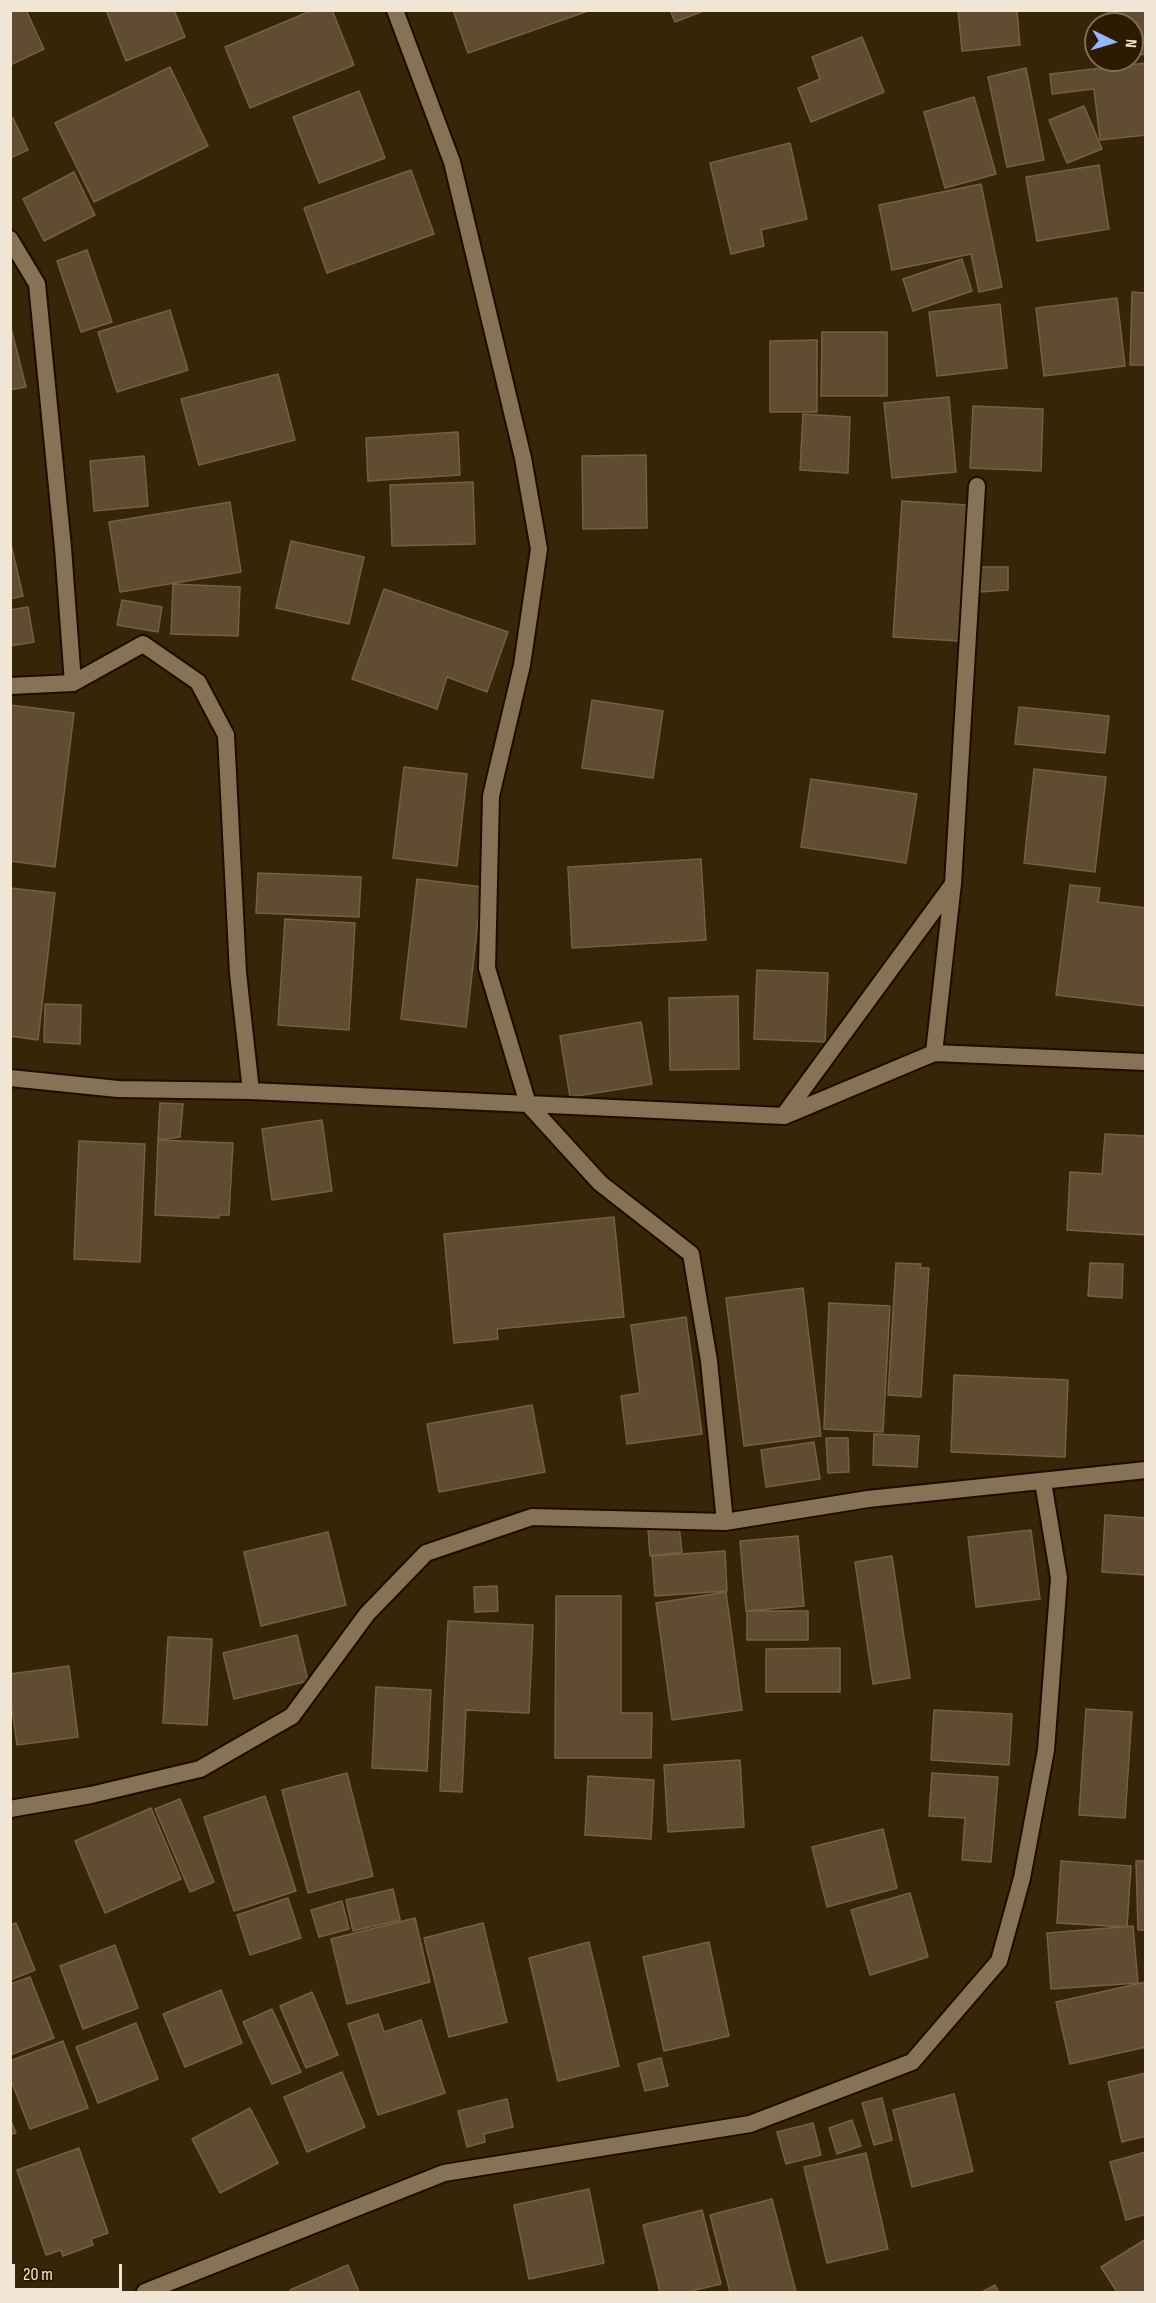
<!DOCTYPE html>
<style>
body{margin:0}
#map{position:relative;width:1156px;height:2303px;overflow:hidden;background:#372508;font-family:"Sofia Sans Condensed",sans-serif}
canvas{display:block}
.frame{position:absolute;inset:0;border:12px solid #f1e5d5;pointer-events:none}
.north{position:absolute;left:1084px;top:12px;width:60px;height:60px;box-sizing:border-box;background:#2d1b00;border:2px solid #7b6c55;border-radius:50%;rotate:95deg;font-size:16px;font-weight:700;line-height:24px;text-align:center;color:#f1e5d5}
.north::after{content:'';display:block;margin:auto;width:21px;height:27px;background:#96b6fd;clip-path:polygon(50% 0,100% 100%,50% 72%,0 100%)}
.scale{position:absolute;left:12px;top:2264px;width:110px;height:27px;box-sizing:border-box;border:3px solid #f1e5d5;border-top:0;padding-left:8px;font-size:18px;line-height:21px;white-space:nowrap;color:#f1e5d5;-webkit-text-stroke:4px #2d1b00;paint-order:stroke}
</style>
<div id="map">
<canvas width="1156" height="2303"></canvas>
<div class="frame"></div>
<div class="north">N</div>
<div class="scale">20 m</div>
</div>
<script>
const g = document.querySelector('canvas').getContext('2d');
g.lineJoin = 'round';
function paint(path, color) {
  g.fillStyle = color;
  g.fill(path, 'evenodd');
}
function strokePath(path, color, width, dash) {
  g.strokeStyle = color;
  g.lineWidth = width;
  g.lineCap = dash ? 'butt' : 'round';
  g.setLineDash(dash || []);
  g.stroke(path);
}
const building = new Path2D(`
 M 10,10 L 26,10 L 44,49 L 10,65 Z
 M 106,10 L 174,10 L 185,37 L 126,61 Z
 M 313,10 L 332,10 L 354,65 L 250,108 L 225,47 Z
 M 453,10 L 591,10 L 468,53 Z
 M 670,10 L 706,10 L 675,22 Z
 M 958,10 L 1017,10 L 1020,45 L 962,51 Z
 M 1107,10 L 1146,10 L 1146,54 L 1132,56 L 1132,24 L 1109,24 Z
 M 862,37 L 884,92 L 811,122 L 798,88 L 820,79 L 812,57 Z
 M 1146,63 L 1146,135 L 1100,140 L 1094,89 L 1052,94 L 1050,74 Z
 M 170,67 L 208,146 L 94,202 L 55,123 Z
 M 1026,68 L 1044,160 L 1007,167 L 988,77 Z
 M 359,91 L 385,158 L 319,183 L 293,117 Z
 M 974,97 L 996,174 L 945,188 L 924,112 Z
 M 1084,106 L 1102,149 L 1067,163 L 1049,120 Z
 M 13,118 L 28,150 L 10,158 L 10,119 Z
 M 790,143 L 807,219 L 761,230 L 764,246 L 731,254 L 710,163 Z
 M 1099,165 L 1109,229 L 1037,241 L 1026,177 Z
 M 411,170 L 434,234 L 327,273 L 304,208 Z
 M 74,172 L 95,215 L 44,241 L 23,199 Z
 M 981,184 L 1002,287 L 979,292 L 971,254 L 892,270 L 879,205 Z
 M 87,250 L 112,322 L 81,332 L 57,261 Z
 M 962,259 L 972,291 L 913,311 L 903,279 Z
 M 1132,292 L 1146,293 L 1146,365 L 1130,365 Z
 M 1117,298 L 1125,366 L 1044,376 L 1036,308 Z
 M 1000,304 L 1007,368 L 937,376 L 929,312 Z
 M 170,310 L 188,370 L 117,392 L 98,332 Z
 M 10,324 L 26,387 L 10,390 Z
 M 822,332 L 887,332 L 887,396 L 821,396 Z
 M 817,340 L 817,412 L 770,412 L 770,341 Z
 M 278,374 L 295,440 L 199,465 L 181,399 Z
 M 949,397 L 956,472 L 892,478 L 884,403 Z
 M 973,406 L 1043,409 L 1041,471 L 970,468 Z
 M 803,414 L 850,417 L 848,473 L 800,470 Z
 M 458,432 L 460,475 L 368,481 L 366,438 Z
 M 646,455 L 647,528 L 583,529 L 582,456 Z
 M 144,456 L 148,506 L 94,511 L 90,461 Z
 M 473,482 L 475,544 L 392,546 L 390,485 Z
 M 902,501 L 968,505 L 959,641 L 893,637 Z
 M 230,502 L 241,572 L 120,592 L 109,522 Z
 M 10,540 L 23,596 L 10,599 Z
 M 291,541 L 364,557 L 349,624 L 276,608 Z
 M 978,567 L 1008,567 L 1008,590 L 979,592 Z
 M 173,584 L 240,587 L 238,636 L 171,634 Z
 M 384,589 L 508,632 L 487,692 L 447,677 L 437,709 L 352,679 Z
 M 122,600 L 162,607 L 158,632 L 117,625 Z
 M 28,607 L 34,642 L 10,646 L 10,610 Z
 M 592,700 L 663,711 L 653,778 L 582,768 Z
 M 10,705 L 74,713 L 55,867 L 10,861 Z
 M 1019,707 L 1109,716 L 1105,753 L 1015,744 Z
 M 404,767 L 467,774 L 457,866 L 393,858 Z
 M 1034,769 L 1106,777 L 1095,872 L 1024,863 Z
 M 811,779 L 917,794 L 906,863 L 801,847 Z
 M 701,859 L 706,940 L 572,948 L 568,867 Z
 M 258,873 L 361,877 L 359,917 L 256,913 Z
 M 417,879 L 482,887 L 466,1027 L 401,1019 Z
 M 1070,885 L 1100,888 L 1098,902 L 1146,908 L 1146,1006 L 1056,995 Z
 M 10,888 L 55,893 L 38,1040 L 10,1036 Z
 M 285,919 L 355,923 L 349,1030 L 278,1025 Z
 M 757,970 L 828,973 L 825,1042 L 754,1039 Z
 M 738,996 L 739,1069 L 670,1070 L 669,998 Z
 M 45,1004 L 81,1005 L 80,1044 L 44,1042 Z
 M 641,1022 L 652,1084 L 570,1097 L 560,1036 Z
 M 160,1103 L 183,1104 L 180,1137 L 158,1140 Z
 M 322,1120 L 332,1191 L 272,1200 L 262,1129 Z
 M 1105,1134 L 1146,1136 L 1146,1235 L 1067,1230 L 1070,1172 L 1102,1174 Z
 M 158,1140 L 233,1143 L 229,1215 L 219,1215 L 219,1218 L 155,1215 Z
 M 79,1141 L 145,1144 L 140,1262 L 74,1259 Z
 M 614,1217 L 624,1317 L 497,1329 L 498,1339 L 454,1343 L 444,1234 Z
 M 896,1263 L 921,1264 L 920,1268 L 929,1268 L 921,1397 L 888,1395 Z
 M 1090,1263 L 1123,1264 L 1122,1298 L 1088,1296 Z
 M 803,1288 L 821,1436 L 744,1446 L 726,1298 Z
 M 829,1303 L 890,1306 L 883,1432 L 824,1429 Z
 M 686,1317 L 702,1434 L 627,1444 L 621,1396 L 640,1393 L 631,1325 Z
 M 954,1375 L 1068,1380 L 1065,1457 L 951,1452 Z
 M 532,1405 L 545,1472 L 439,1492 L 427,1424 Z
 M 874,1434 L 919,1436 L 917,1467 L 873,1465 Z
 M 826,1438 L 848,1438 L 849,1472 L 828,1473 Z
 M 814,1442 L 820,1479 L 766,1487 L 761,1450 Z
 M 1105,1515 L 1146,1518 L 1146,1575 L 1102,1572 Z
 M 679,1526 L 682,1552 L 650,1556 L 648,1529 Z
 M 1031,1530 L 1040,1599 L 976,1607 L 968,1537 Z
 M 328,1532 L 346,1605 L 261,1626 L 244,1552 Z
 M 798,1536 L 804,1606 L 746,1611 L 740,1541 Z
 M 725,1551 L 727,1591 L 655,1596 L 652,1556 Z
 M 892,1556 L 910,1678 L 873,1684 L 855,1562 Z
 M 497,1586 L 498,1611 L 475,1612 L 474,1587 Z
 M 726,1592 L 742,1710 L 672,1720 L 656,1603 Z
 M 556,1596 L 621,1596 L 621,1713 L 652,1713 L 651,1758 L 555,1758 Z
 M 747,1611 L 808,1611 L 808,1640 L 747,1640 Z
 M 448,1621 L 533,1625 L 529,1713 L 466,1710 L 462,1792 L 440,1791 Z
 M 297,1635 L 308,1681 L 234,1699 L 223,1653 Z
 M 168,1637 L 212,1639 L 207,1725 L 163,1723 Z
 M 840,1648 L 840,1692 L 766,1692 L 766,1649 Z
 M 69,1666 L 78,1737 L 17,1745 L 10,1694 L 10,1674 Z
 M 376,1687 L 431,1690 L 427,1771 L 372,1768 Z
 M 1086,1709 L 1132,1712 L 1125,1818 L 1079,1815 Z
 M 934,1710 L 1012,1714 L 1009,1765 L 931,1760 Z
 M 740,1760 L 744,1827 L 668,1832 L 664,1765 Z
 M 347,1773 L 373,1876 L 308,1893 L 282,1790 Z
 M 932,1773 L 998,1777 L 991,1862 L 962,1860 L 965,1818 L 929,1816 Z
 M 588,1776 L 654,1780 L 651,1839 L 585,1835 Z
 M 265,1796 L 296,1891 L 234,1911 L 204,1817 Z
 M 180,1799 L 214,1882 L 190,1892 L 155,1809 Z
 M 151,1808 L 181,1879 L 105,1913 L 75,1841 Z
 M 883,1829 L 897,1888 L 827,1907 L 812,1847 Z
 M 1061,1861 L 1131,1866 L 1127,1927 L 1057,1923 Z
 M 1136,1861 L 1146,1861 L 1146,1930 L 1138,1930 Z
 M 393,1889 L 400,1920 L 353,1931 L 346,1900 Z
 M 910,1893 L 928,1957 L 870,1975 L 851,1910 Z
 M 288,1898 L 301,1938 L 250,1955 L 237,1915 Z
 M 342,1901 L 349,1929 L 319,1937 L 311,1910 Z
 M 415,1918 L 430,1982 L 347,2004 L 331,1939 Z
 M 16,1923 L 35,1970 L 10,1980 L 10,1925 Z
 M 483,1923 L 507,2022 L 449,2037 L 424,1938 Z
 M 1133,1926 L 1138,1983 L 1051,1989 L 1047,1933 Z
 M 589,1942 L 619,2066 L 558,2081 L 529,1958 Z
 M 709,1942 L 729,2036 L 664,2051 L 643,1957 Z
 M 115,1945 L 138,2008 L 83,2029 L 60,1966 Z
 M 30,1977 L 54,2038 L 10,2055 L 10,1984 Z
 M 1146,1982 L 1146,2047 L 1070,2064 L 1056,2002 Z
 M 221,1990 L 242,2043 L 185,2067 L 163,2014 Z
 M 312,1992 L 338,2055 L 306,2068 L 280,2006 Z
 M 272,2009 L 301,2072 L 272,2084 L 243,2022 Z
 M 378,2014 L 384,2032 L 421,2020 L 445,2093 L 378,2115 L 348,2024 Z
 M 136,2023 L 158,2079 L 98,2103 L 76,2047 Z
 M 63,2041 L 88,2108 L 30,2129 L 10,2078 L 10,2061 Z
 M 661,2058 L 668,2086 L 645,2091 L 638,2064 Z
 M 342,2072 L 365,2127 L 307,2152 L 284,2097 Z
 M 1146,2073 L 1146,2136 L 1122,2142 L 1108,2082 Z
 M 954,2094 L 973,2171 L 912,2187 L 893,2110 Z
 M 882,2098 L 892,2140 L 874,2145 L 862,2103 Z
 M 507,2099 L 513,2127 L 484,2134 L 485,2142 L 467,2147 L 458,2111 Z
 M 250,2108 L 278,2163 L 220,2193 L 192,2139 Z
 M 10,2119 L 16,2133 L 10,2135 Z
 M 852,2120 L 861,2146 L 837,2154 L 829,2128 Z
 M 813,2123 L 821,2155 L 786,2164 L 777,2132 Z
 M 79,2148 L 108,2233 L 91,2239 L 93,2245 L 63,2256 L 61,2250 L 46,2255 L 17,2170 Z
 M 1146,2152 L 1146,2214 L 1126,2220 L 1110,2162 Z
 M 866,2153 L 888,2249 L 827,2263 L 804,2167 Z
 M 589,2189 L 604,2263 L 529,2279 L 514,2205 Z
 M 772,2199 L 796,2292 L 730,2292 L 710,2215 Z
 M 702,2210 L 721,2284 L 687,2292 L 660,2292 L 643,2225 Z
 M 1146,2239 L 1146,2292 L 1117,2292 L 1101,2267 Z
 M 348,2265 L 359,2292 L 291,2292 L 290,2290 Z
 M 995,2285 L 999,2292 L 982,2292 Z`);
paint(building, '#604c30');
strokePath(building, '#756044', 1.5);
const minor = new Path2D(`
 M 395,10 L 452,162 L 523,458 L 539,549 L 522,665 L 491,796 L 487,968 L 528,1104 L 600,1183 L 691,1254 L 709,1361 L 725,1522
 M 10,239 L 37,284 L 63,548 L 73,683
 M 10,686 L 73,683 L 143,644 L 198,682 L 226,735 L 238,973 L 251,1091
 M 934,1053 L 953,883 L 977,486
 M 10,1078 L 118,1089 L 251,1091 L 784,1116 L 934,1053 L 1146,1062
 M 784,1115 L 953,884
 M 10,1809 L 91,1795 L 200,1769 L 292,1716 L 367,1614 L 426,1553 L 532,1517 L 725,1522 L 868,1499 L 1146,1470
 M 145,2292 L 444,2173 L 750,2124 L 912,2062 L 999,1961 L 1022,1878 L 1046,1750 L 1059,1578 L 1043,1482`);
strokePath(minor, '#1b0e00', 20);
strokePath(minor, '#877255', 16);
</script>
